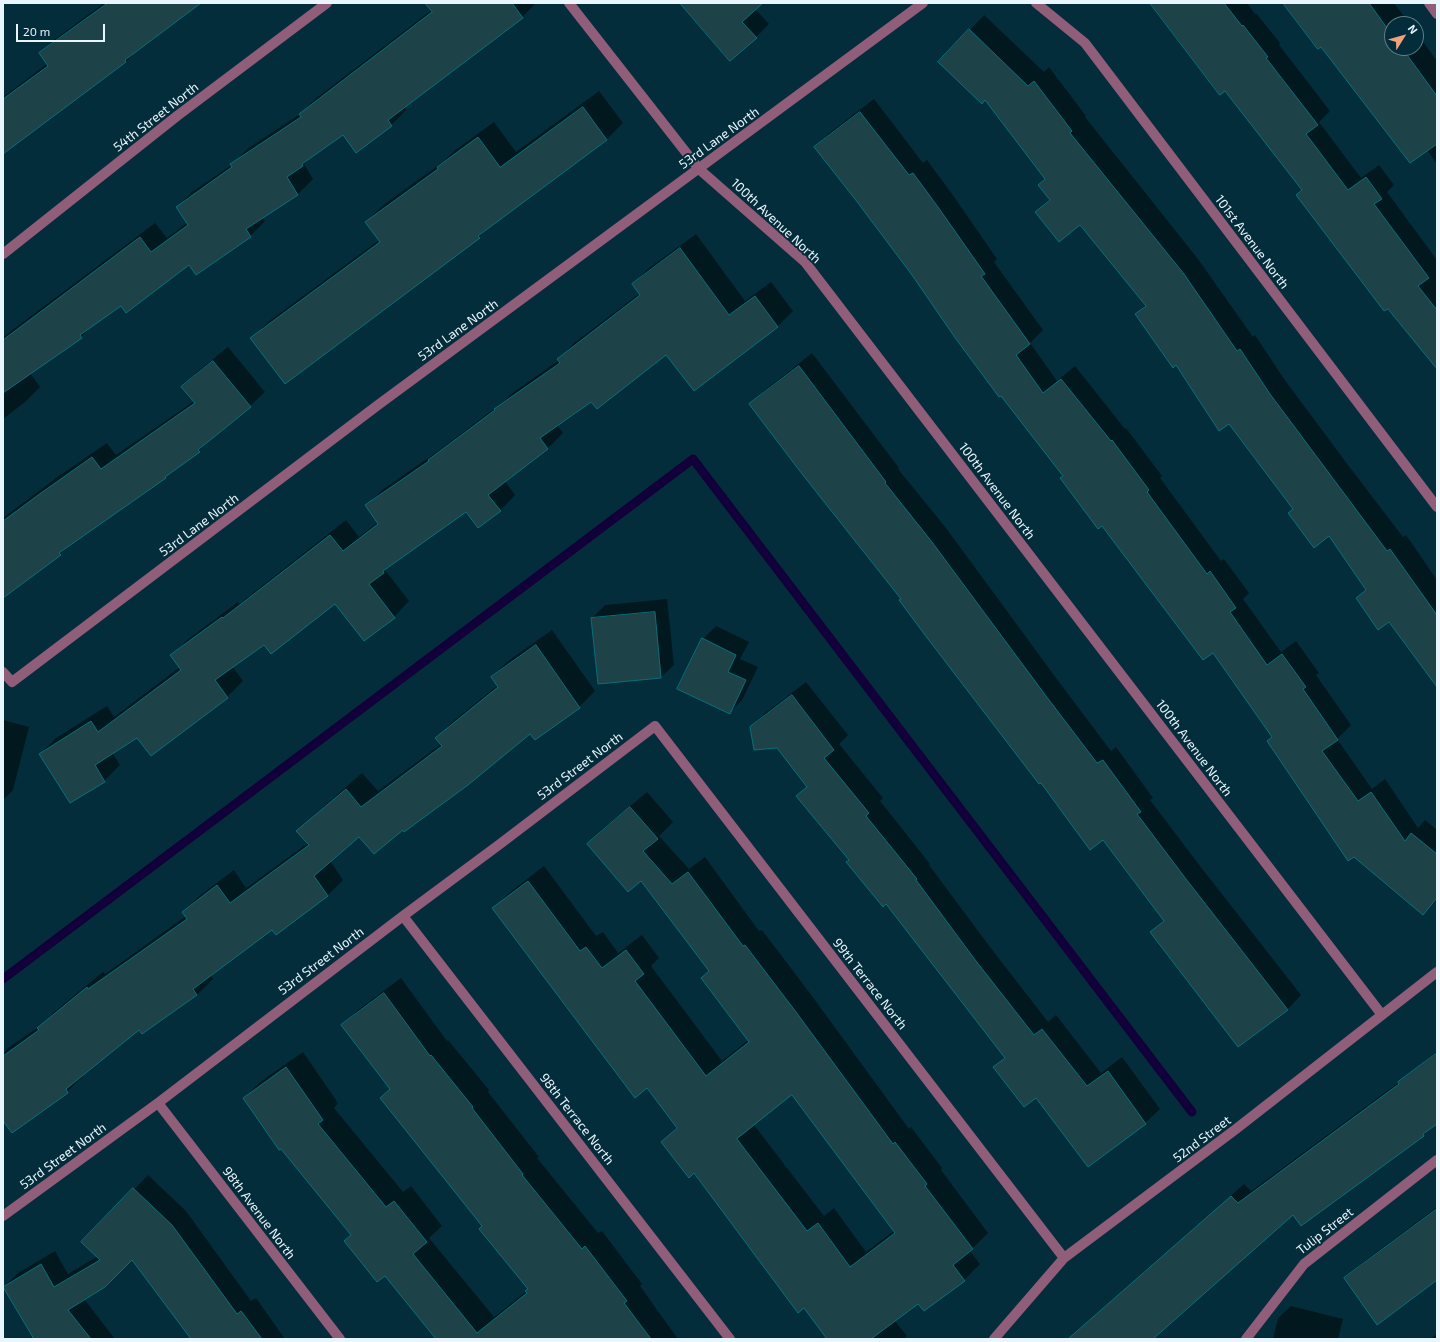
<!DOCTYPE html>
<style>
body{margin:0}
#map{position:relative;width:1440px;height:1342px;overflow:hidden;background:#042d3b;font-family:"Exo 2",sans-serif}
canvas{display:block}
.frame{position:absolute;inset:0;border:4px solid #e9f6fd;pointer-events:none}
.north{position:absolute;left:1384px;top:16px;width:40px;height:40px;box-sizing:border-box;background:#042d3b;border:1px solid #607d89;border-radius:50%;rotate:53deg;font-size:11px;font-weight:700;line-height:16px;text-align:center;color:#e9f6fd}
.north::after{content:'';display:block;margin:auto;width:14px;height:18px;background:#f1a27b;clip-path:polygon(50% 0,100% 100%,50% 72%,0 100%)}
.scale{position:absolute;left:16px;top:24px;width:89px;height:18px;box-sizing:border-box;border:2px solid #e9f6fd;border-top:0;padding-left:5px;font-size:12px;line-height:14px;white-space:nowrap;color:#e9f6fd;-webkit-text-stroke:3px #042d3b;paint-order:stroke}
</style>
<div id="map">
<canvas width="1440" height="1342"></canvas>
<div class="frame"></div>
<div class="north">N</div>
<div class="scale">20 m</div>
</div>
<script>
const g = document.querySelector('canvas').getContext('2d');
g.lineJoin = 'round';
function paint(path, color) {
  g.fillStyle = color;
  g.fill(path, 'evenodd');
}
function strokePath(path, color, width, dash) {
  g.strokeStyle = color;
  g.lineWidth = width;
  g.lineCap = dash ? 'butt' : 'round';
  g.setLineDash(dash || []);
  g.stroke(path);
}
function label(font, color, halo, rows, align = 'center') {
  g.font = font + ' "Exo 2",sans-serif';
  g.lineWidth = 4;
  g.setLineDash([]);
  g.textBaseline = 'middle';
  g.strokeStyle = halo;
  g.fillStyle = color;
  for (const [text, x, y, turn = 0] of rows) {
    g.save();
    g.translate(x, y);
    g.rotate((+turn || 0) * Math.PI / 180);
    g.textAlign = isNaN(turn) ? turn : align;
    if (halo) g.strokeText(text, 0, 0);
    g.fillText(text, 0, 0);
    g.restore();
  }
}
paint(new Path2D(`
 M 104,3 L 199,3 L 139,48 L 126,62 L 3,154 L 3,97 L 48,63 L 40,53 L 54,40 Z
 M 441,3 L 536,3 L 522,17 L 404,107 L 406,110 L 391,125 L 343,134 L 311,157 L 304,164 L 313,179 L 298,194 L 262,217 L 265,221 L 250,236 L 190,264 L 121,304 L 96,322 L 81,337 L 30,373 L 40,387 L 25,402 L 3,419 L 3,337 L 155,223 L 167,238 L 188,222 L 177,207 L 192,192 L 233,164 L 247,149 L 300,114 L 315,99 Z
 M 699,3 L 761,3 L 755,9 L 769,24 L 756,37 L 730,59 Z
 M 1151,3 L 1247,3 L 1255,14 L 1256,13 L 1280,43 L 1279,45 L 1330,111 L 1319,122 L 1361,178 L 1379,165 L 1394,185 L 1387,192 L 1437,260 L 1437,368 L 1303,190 L 1225,90 Z
 M 1284,3 L 1394,3 L 1410,24 L 1392,24 L 1392,48 L 1416,48 L 1416,32 L 1437,61 L 1437,164 L 1427,150 L 1321,46 Z
 M 984,15 L 1044,72 L 1049,67 L 1086,116 L 1085,117 L 1198,259 L 1253,337 L 1255,335 L 1284,379 L 1348,465 L 1403,537 L 1406,535 L 1437,580 L 1437,686 L 1389,621 L 1357,598 L 1366,589 L 1330,535 L 1294,509 L 1229,423 L 1176,364 L 1136,314 L 1146,304 L 1080,223 L 1036,212 L 1050,198 L 1039,185 L 1045,178 L 970,30 Z
 M 599,91 L 623,123 L 607,139 L 492,224 L 479,237 L 252,338 L 268,322 L 379,240 L 366,222 L 382,206 L 444,161 L 454,151 L 494,122 L 516,152 Z
 M 874,99 L 923,163 L 927,160 L 952,194 L 997,259 L 994,262 L 1043,330 L 1030,343 L 1057,381 L 1075,366 L 1125,429 L 1126,428 L 1162,476 L 1160,478 L 1221,561 L 1224,559 L 1249,593 L 1243,599 L 1281,652 L 1296,641 L 1319,673 L 1316,675 L 1351,725 L 1337,739 L 1372,789 L 1385,779 L 1418,828 L 1425,820 L 1437,830 L 1437,900 L 1423,914 L 1273,736 L 1213,651 L 1064,476 L 856,199 L 815,147 L 828,134 Z
 M 696,234 L 745,301 L 771,282 L 793,311 L 778,326 L 694,389 L 666,354 L 592,401 L 557,425 L 563,433 L 548,448 L 505,481 L 515,495 L 500,511 L 467,510 L 394,562 L 385,570 L 409,601 L 394,617 L 335,603 L 264,643 L 232,666 L 243,681 L 227,697 L 151,755 L 137,737 L 112,752 L 120,765 L 104,781 L 70,802 L 40,754 L 56,738 L 107,706 L 114,717 L 180,667 L 171,656 L 187,640 L 238,602 L 239,604 L 346,520 L 359,537 L 378,522 L 367,505 L 382,490 L 441,449 L 504,401 L 511,394 L 559,360 L 559,359 L 574,343 L 640,293 L 633,284 L 649,268 Z
 M 228,347 L 265,392 L 250,406 L 214,436 L 199,451 L 173,469 L 165,478 L 70,544 L 60,554 L 7,594 L 3,589 L 3,518 L 56,478 L 107,443 L 116,455 L 194,401 L 182,387 L 197,372 Z
 M 812,353 L 899,468 L 898,469 L 946,528 L 1059,682 L 1111,751 L 1116,747 L 1153,798 L 1150,800 L 1200,866 L 1301,995 L 1288,1009 L 1239,1046 L 1152,932 L 1164,920 L 1103,839 L 1041,782 L 902,598 L 751,404 L 764,391 Z
 M 667,599 L 674,665 L 661,677 L 599,683 L 592,618 L 605,605 Z
 M 716,626 L 749,642 L 740,659 L 758,667 L 742,700 L 729,713 L 703,639 Z
 M 552,630 L 595,691 L 579,707 L 531,732 L 403,828 L 359,836 L 330,861 L 343,880 L 327,896 L 272,928 L 210,975 L 213,979 L 197,995 L 142,1033 L 139,1028 L 82,1075 L 83,1076 L 67,1092 L 3,1119 L 3,1054 L 8,1048 L 41,1025 L 54,1012 L 103,972 L 105,974 L 186,916 L 183,912 L 199,896 L 234,870 L 246,888 L 308,843 L 298,831 L 314,815 L 362,773 L 378,791 L 441,744 L 437,738 L 452,722 L 498,685 L 492,677 L 508,661 Z
 M 806,682 L 848,735 L 839,744 L 883,798 L 880,801 L 930,864 L 929,865 L 990,947 L 1048,1022 L 1056,1015 L 1101,1073 L 1122,1057 L 1160,1109 L 1145,1123 L 1088,1166 L 1036,1096 L 994,1067 L 1005,1057 L 887,902 L 797,796 L 808,786 L 778,747 L 751,727 L 765,713 Z
 M 3,720 L 29,727 L 13,790 L 3,800 Z
 M 647,792 L 673,822 L 659,836 L 689,869 L 705,857 L 759,931 L 762,930 L 812,996 L 909,1129 L 911,1127 L 942,1168 L 941,1170 L 988,1233 L 970,1251 L 980,1264 L 964,1280 L 918,1302 L 894,1320 L 907,1336 L 904,1339 L 828,1339 L 804,1307 L 694,1172 L 662,1142 L 677,1126 L 647,1087 L 493,908 L 509,893 L 544,866 L 596,936 L 603,932 L 618,953 L 642,935 L 659,958 L 651,966 L 722,1061 L 748,1040 L 702,978 L 710,970 L 641,880 L 588,844 L 604,828 ZM 792,1094 L 895,1230 L 866,1252 L 834,1208 L 824,1216 L 754,1125 Z
 M 401,978 L 447,1041 L 448,1040 L 489,1090 L 488,1092 L 539,1157 L 537,1158 L 598,1233 L 602,1231 L 642,1284 L 640,1286 L 678,1339 L 438,1339 L 352,1235 L 244,1098 L 260,1082 L 303,1052 L 338,1103 L 334,1108 L 403,1192 L 411,1186 L 442,1226 L 429,1238 L 494,1317 L 529,1289 L 484,1226 L 381,1098 L 391,1088 L 343,1025 L 359,1009 Z
 M 1437,1051 L 1437,1122 L 1423,1135 L 1302,1225 L 1293,1214 L 1152,1339 L 1088,1339 L 1080,1330 L 1093,1317 L 1244,1184 L 1251,1191 L 1406,1077 Z
 M 148,1175 L 186,1211 L 251,1301 L 256,1298 L 285,1339 L 192,1339 L 132,1259 L 84,1299 L 115,1339 L 35,1339 L 4,1287 L 18,1273 L 55,1251 L 68,1274 L 98,1256 L 83,1242 Z
 M 1437,1207 L 1437,1278 L 1345,1279 L 1358,1266 Z
 M 1291,1306 L 1343,1319 L 1338,1339 L 1273,1339 L 1278,1318 Z
 M 1437,1334 L 1437,1339 L 1430,1339 Z`), '#0007');
strokePath(new Path2D(`
 M 3,979 L 693,459 L 1192,1112`), '#12003b', 9);
const building = new Path2D(`
 M 108,3 L 201,3 L 125,60 L 126,62 L 3,154 L 3,99 L 48,66 L 39,53 Z
 M 425,3 L 512,3 L 523,18 L 388,120 L 392,126 L 356,153 L 343,135 L 302,164 L 303,166 L 287,177 L 298,195 L 246,229 L 251,237 L 196,275 L 189,265 L 126,313 L 121,306 L 80,335 L 82,338 L 3,393 L 3,340 L 140,237 L 151,252 L 188,225 L 176,207 L 232,167 L 230,164 L 301,117 L 299,114 L 432,12 Z
 M 680,3 L 763,3 L 742,22 L 757,38 L 730,61 Z
 M 1150,3 L 1224,3 L 1242,26 L 1243,25 L 1268,57 L 1266,58 L 1318,125 L 1306,134 L 1348,190 L 1366,177 L 1382,199 L 1374,204 L 1429,278 L 1418,286 L 1437,310 L 1437,369 L 1388,309 L 1384,311 L 1296,195 L 1302,190 L 1225,91 L 1220,95 Z
 M 1283,3 L 1369,3 L 1392,35 L 1392,48 L 1402,48 L 1437,96 L 1437,144 L 1410,163 L 1321,47 L 1318,49 Z
 M 969,29 L 1028,86 L 1034,81 L 1072,131 L 1070,133 L 1184,274 L 1237,351 L 1240,349 L 1270,394 L 1387,551 L 1390,549 L 1437,615 L 1437,687 L 1389,622 L 1378,630 L 1356,598 L 1366,590 L 1329,536 L 1314,548 L 1288,513 L 1293,509 L 1229,424 L 1219,431 L 1176,365 L 1173,368 L 1135,314 L 1146,306 L 1080,225 L 1059,242 L 1035,212 L 1050,200 L 1038,185 L 1045,179 L 985,100 L 982,104 L 938,62 Z
 M 583,107 L 607,140 L 478,236 L 480,238 L 285,384 L 250,338 L 380,242 L 365,222 L 438,169 L 437,167 L 478,137 L 500,167 Z
 M 860,112 L 909,175 L 913,173 L 938,207 L 985,274 L 981,276 L 1030,344 L 1016,355 L 1043,393 L 1061,379 L 1111,441 L 1112,440 L 1149,490 L 1147,492 L 1207,574 L 1210,571 L 1236,608 L 1230,612 L 1267,665 L 1282,654 L 1306,687 L 1303,689 L 1338,740 L 1322,751 L 1358,801 L 1371,792 L 1405,841 L 1411,833 L 1437,854 L 1437,898 L 1423,915 L 1354,857 L 1348,861 L 1267,741 L 1272,737 L 1213,653 L 1203,660 L 1102,526 L 1098,529 L 1060,478 L 1063,476 L 1001,396 L 999,397 L 956,339 L 912,275 L 855,199 L 814,147 Z
 M 680,248 L 729,315 L 755,296 L 778,327 L 694,391 L 666,355 L 597,409 L 591,402 L 540,438 L 548,449 L 488,495 L 501,511 L 478,528 L 466,512 L 383,571 L 384,573 L 369,584 L 395,618 L 364,641 L 335,604 L 271,654 L 264,645 L 215,680 L 228,698 L 151,756 L 137,738 L 95,765 L 105,782 L 70,803 L 39,754 L 91,721 L 98,732 L 181,670 L 170,655 L 222,617 L 223,618 L 330,535 L 343,551 L 378,524 L 365,505 L 429,461 L 428,460 L 495,410 L 494,409 L 560,363 L 557,359 L 640,295 L 632,284 Z
 M 213,361 L 251,407 L 198,450 L 200,452 L 165,477 L 166,478 L 59,553 L 61,555 L 3,598 L 3,521 L 41,493 L 92,457 L 101,469 L 195,403 L 181,387 Z
 M 799,366 L 886,482 L 885,483 L 932,542 L 1046,696 L 1097,763 L 1103,760 L 1141,812 L 1137,814 L 1186,879 L 1288,1010 L 1238,1047 L 1150,932 L 1164,921 L 1103,840 L 1090,850 L 1041,783 L 1039,784 L 925,635 L 899,600 L 901,599 L 799,470 L 749,404 Z
 M 655,612 L 661,678 L 598,684 L 591,618 Z
 M 702,638 L 736,655 L 728,672 L 746,680 L 730,714 L 677,689 Z
 M 536,645 L 580,708 L 535,740 L 530,734 L 468,785 L 404,832 L 403,830 L 374,854 L 359,837 L 314,876 L 328,896 L 276,935 L 272,930 L 193,989 L 197,995 L 142,1034 L 139,1030 L 66,1089 L 68,1093 L 12,1133 L 3,1121 L 3,1056 L 39,1030 L 37,1028 L 87,987 L 88,989 L 187,919 L 182,912 L 217,885 L 230,903 L 309,845 L 296,831 L 346,789 L 361,807 L 442,746 L 435,738 L 498,687 L 491,677 Z
 M 792,695 L 834,750 L 824,758 L 869,813 L 866,816 L 917,879 L 916,880 L 976,961 L 1034,1035 L 1042,1029 L 1087,1086 L 1108,1071 L 1146,1124 L 1088,1167 L 1036,1098 L 1024,1107 L 993,1067 L 1005,1058 L 886,904 L 883,907 L 846,862 L 849,860 L 796,796 L 807,787 L 777,748 L 754,750 L 750,727 Z
 M 630,807 L 658,839 L 643,851 L 672,884 L 688,872 L 743,946 L 745,945 L 796,1012 L 893,1144 L 895,1142 L 927,1184 L 925,1186 L 973,1249 L 953,1265 L 965,1281 L 924,1311 L 918,1304 L 871,1339 L 827,1339 L 804,1308 L 798,1313 L 694,1173 L 689,1178 L 661,1142 L 677,1128 L 647,1088 L 635,1098 L 492,908 L 528,881 L 580,951 L 586,947 L 602,968 L 626,950 L 644,974 L 635,981 L 706,1076 L 749,1042 L 701,978 L 709,971 L 641,881 L 628,892 L 587,844 ZM 792,1095 L 895,1233 L 850,1267 L 818,1223 L 807,1231 L 737,1139 Z
 M 384,993 L 430,1056 L 431,1055 L 473,1107 L 472,1108 L 523,1174 L 522,1175 L 582,1249 L 585,1246 L 627,1301 L 624,1303 L 651,1339 L 436,1339 L 385,1276 L 377,1282 L 344,1241 L 351,1235 L 281,1149 L 279,1150 L 243,1098 L 286,1067 L 323,1120 L 318,1124 L 386,1207 L 394,1201 L 427,1242 L 413,1254 L 477,1333 L 527,1293 L 525,1291 L 528,1289 L 479,1229 L 482,1226 L 380,1098 L 390,1089 L 341,1025 Z
 M 1437,1053 L 1437,1124 L 1423,1134 L 1424,1136 L 1301,1226 L 1293,1215 L 1153,1339 L 1068,1339 L 1231,1196 L 1238,1203 L 1399,1084 L 1398,1082 Z
 M 133,1188 L 172,1225 L 237,1314 L 241,1311 L 262,1339 L 191,1339 L 132,1260 L 105,1287 L 68,1310 L 91,1339 L 34,1339 L 3,1287 L 41,1264 L 54,1287 L 100,1260 L 81,1242 Z
 M 1437,1209 L 1437,1280 L 1377,1325 L 1344,1278 Z`);
paint(building, '#1d4348');
strokePath(building, '#07707b', 1);
strokePath(new Path2D(`
 M 569,3 L 699,169 L 805,262 L 1382,1015
 M 1036,3 L 1085,43 L 1437,507
 M 3,254 L 177,116 L 327,3
 M 3,672 L 12,682 L 378,405 L 923,3
 M 403,916 L 730,1339
 M 158,1103 L 340,1339
 M 3,1216 L 158,1103 L 403,916 L 500,844 L 655,726 L 1064,1258
 M 994,1339 L 1064,1258 L 1236,1129 L 1437,972
 M 1246,1339 L 1304,1264 L 1437,1160`), '#915e7a', 10);
strokePath(new Path2D(`
 M 1429,3 L 1437,14`), '#915e7a', 10);
label('13px', '#e9f6fd', '#042d3b', [
 ["54th Street North",156,117,-38],
 ["53rd Lane North",719,138,-36],
 ["100th Avenue North",776,221,43],
 ["101st Avenue North",1252,242,53],
 ["53rd Lane North",458,330,-36],
 ["100th Avenue North",997,491,53],
 ["53rd Lane North",199,525,-37],
 ["100th Avenue North",1194,748,53],
 ["53rd Street North",580,766,-37],
 ["53rd Street North",321,961,-37],
 ["99th Terrace North",870,984,52],
 ["98th Terrace North",577,1119,52],
 ["52nd Street",1202,1139,-37],
 ["53rd Street North",63,1156,-36],
 ["98th Avenue North",259,1213,53],
 ["Tulip Street",1325,1231,-38]
]);
</script>
